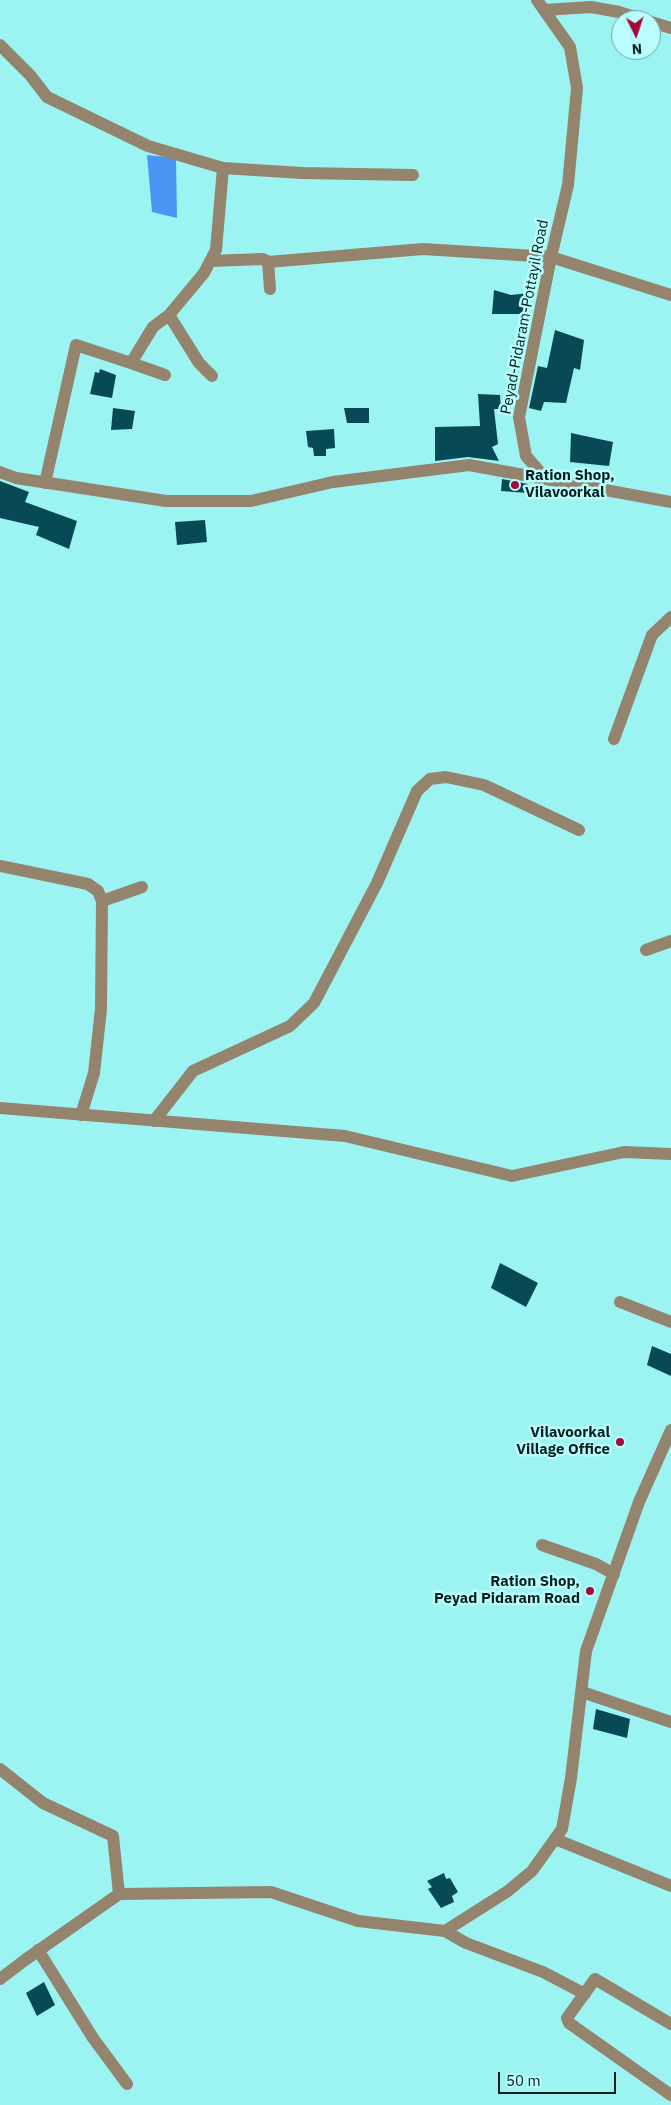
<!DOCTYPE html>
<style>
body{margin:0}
#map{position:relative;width:671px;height:2105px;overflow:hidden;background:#9cf4f2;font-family:"IBM Plex Sans",sans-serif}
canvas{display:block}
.north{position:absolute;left:611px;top:10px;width:50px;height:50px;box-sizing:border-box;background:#b9fefc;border:1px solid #70a4a3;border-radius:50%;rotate:176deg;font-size:14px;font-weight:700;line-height:20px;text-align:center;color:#021d1d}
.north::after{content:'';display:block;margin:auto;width:18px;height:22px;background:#a50938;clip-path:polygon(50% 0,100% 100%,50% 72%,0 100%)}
.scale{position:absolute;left:498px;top:2072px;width:118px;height:22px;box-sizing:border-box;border:2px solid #021d1d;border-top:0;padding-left:6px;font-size:15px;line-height:18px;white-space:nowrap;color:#021d1d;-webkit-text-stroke:4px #b9fefc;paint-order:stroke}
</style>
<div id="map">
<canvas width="671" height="2105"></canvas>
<div class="north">N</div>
<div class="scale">50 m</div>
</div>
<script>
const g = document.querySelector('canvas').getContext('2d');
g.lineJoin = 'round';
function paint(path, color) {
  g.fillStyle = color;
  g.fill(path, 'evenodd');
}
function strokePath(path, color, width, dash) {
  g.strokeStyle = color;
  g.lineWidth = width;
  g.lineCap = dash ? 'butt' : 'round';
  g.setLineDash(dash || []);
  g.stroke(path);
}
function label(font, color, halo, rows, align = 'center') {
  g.font = font + ' "IBM Plex Sans",sans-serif';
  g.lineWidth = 5;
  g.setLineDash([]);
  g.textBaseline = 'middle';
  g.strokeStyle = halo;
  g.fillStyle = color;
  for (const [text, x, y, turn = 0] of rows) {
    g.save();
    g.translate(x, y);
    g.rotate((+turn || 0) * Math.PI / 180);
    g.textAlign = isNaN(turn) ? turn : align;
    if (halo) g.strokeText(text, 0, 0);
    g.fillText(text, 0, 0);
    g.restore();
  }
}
paint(new Path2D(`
 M 147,155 L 176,158 L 177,218 L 152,212 Z`), '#4997f3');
paint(new Path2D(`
 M 494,290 L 511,295 L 529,293 L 529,314 L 492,314 Z
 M 555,330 L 584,340 L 580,370 L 574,368 L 566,403 L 544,402 L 541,411 L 529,408 L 538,366 L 547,368 Z
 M 100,369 L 116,375 L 112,398 L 90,394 L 95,372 L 99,373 Z
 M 478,394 L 500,395 L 501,409 L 494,409 L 498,444 L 492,447 L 499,461 L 468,457 L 435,461 L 435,427 L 480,426 Z
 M 113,408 L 135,411 L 132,429 L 111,430 Z
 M 344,408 L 369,408 L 369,423 L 347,423 Z
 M 334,429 L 335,448 L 326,449 L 326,456 L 314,456 L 313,448 L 308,447 L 306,431 Z
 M 571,433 L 613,442 L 609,466 L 570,462 Z
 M 502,479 L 528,484 L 528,493 L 501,491 Z
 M 0,481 L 29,492 L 25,502 L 77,521 L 69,549 L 36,535 L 39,527 L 0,518 Z
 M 205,520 L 207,542 L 177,545 L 175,522 Z
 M 500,1263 L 538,1283 L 526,1307 L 491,1288 Z
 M 652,1346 L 671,1354 L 671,1376 L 647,1365 Z
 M 596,1709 L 630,1719 L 627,1738 L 593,1729 Z
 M 444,1873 L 446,1879 L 450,1878 L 458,1892 L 452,1896 L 454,1902 L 441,1908 L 428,1889 L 432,1887 L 427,1881 Z
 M 44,1982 L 55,2005 L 37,2016 L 26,1993 Z`), '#074955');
strokePath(new Path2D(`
 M 544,10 L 591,7 L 619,12 L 644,20
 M 651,22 L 671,28
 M 0,45 L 30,75 L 47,97 L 148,146 L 223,168
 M 210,261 L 263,259 L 268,262 L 270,289
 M 268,262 L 423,249 L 551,257 L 671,295
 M 169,315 L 199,363 L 212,376
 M 131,363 L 165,375
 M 0,472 L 16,478 L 166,501 L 251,501 L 333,482 L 469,465 L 546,479
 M 45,483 L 76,345 L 131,363 L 153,327 L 169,315 L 204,273 L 216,250 L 223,168 L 302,173 L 413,175
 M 614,739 L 652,635 L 671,617
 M 0,866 L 88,884 L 98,891 L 102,901 L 101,1009 L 94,1073 L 81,1115
 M 102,901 L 142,887
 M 646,950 L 671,941
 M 0,1108 L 345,1136 L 512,1176 L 624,1152 L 671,1154
 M 154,1121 L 193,1071 L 290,1026 L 314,1003 L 377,883 L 417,791 L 430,779 L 446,777 L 484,785 L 579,830
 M 620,1302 L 671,1322
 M 542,1545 L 596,1564 L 614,1574
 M 582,1692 L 671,1722
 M 555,1839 L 671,1886
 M 445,1931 L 466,1943 L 543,1972 L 585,1994
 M 38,1950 L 93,2038 L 127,2084
 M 671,2024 L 595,1979 L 567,2018 L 569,2023 L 671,2095`), '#94836d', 12);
strokePath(new Path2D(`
 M 537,0 L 570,47 L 577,88 L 568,185 L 551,257 L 519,417 L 526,456 L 546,479 L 671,502
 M 0,1769 L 43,1803 L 113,1836 L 119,1894
 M 0,1979 L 25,1960 L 119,1894 L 271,1892 L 358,1921 L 445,1931 L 508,1891 L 532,1871 L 562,1829 L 571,1778 L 586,1651 L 639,1502 L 671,1430`), '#94836d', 12);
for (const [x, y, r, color] of [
 [515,485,5,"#a50938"],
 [620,1442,5,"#a50938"],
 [590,1591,5,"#a50938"]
]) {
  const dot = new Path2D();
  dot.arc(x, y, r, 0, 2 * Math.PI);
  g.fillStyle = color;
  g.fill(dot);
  strokePath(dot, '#b9fefc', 2);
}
label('15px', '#021d1d', '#b9fefc', [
 ["Peyad-Pidaram-Pottayil Road",525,317,-79]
]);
label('bold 15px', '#021d1d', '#b9fefc', [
 ["Ration Shop,",525,476,"left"],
 ["Vilavoorkal",525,493,"left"],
 ["Vilavoorkal",610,1433],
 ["Village Office",610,1450],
 ["Ration Shop,",580,1582],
 ["Peyad Pidaram Road",580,1599]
], 'right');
</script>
